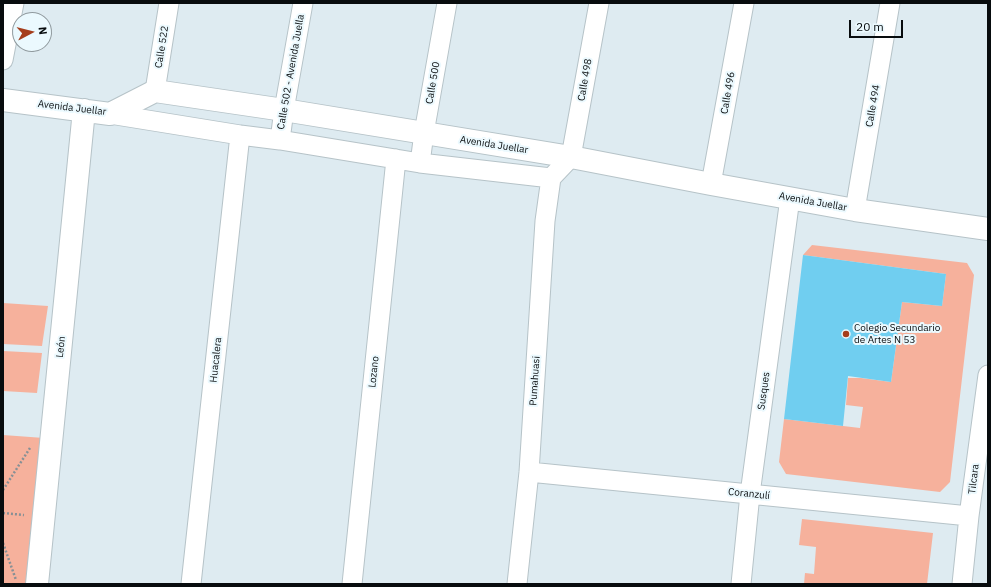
<!DOCTYPE html>
<meta charset="utf-8">
<style>
body{margin:0}
#map{position:relative;width:991px;height:587px;overflow:hidden;background:#deebf1;font-family:"IBM Plex Sans",sans-serif}
canvas{display:block}
.frame{position:absolute;inset:0;border:4px solid #080c0e;pointer-events:none}
.north{position:absolute;left:12px;top:12px;width:40px;height:40px;box-sizing:border-box;background:#ebf9fe;border:1px solid #909a9e;border-radius:50%;rotate:83deg;font-size:11px;font-weight:700;line-height:16px;text-align:center;color:#080c0e}
.north::after{content:'';display:block;margin:auto;width:14px;height:18px;background:#a53e1c;clip-path:polygon(50% 0,100% 100%,50% 72%,0 100%)}
.scale{position:absolute;left:849px;top:20px;width:54px;height:18px;box-sizing:border-box;border:2px solid #080c0e;border-top:0;padding-left:5px;font-size:12px;line-height:14px;white-space:nowrap;color:#080c0e;-webkit-text-stroke:3px #ebf9fe;paint-order:stroke}
</style>
<div id="map">
<canvas width="991" height="587"></canvas>
<div class="frame"></div>
<div class="north">N</div>
<div class="scale">20 m</div>
</div>
<script>
const g = document.querySelector('canvas').getContext('2d');
g.lineJoin = 'round';
function paint(path, color) {
  g.fillStyle = color;
  g.fill(path, 'evenodd');
}
function strokePath(path, color, width, dash) {
  g.strokeStyle = color;
  g.lineWidth = width;
  g.lineCap = dash ? 'butt' : 'round';
  g.setLineDash(dash || []);
  g.stroke(path);
}
function label(font, color, halo, rows, align = 'center') {
  g.font = font + ' "IBM Plex Sans",sans-serif';
  g.lineWidth = 4;
  g.setLineDash([]);
  g.textBaseline = 'middle';
  g.strokeStyle = halo;
  g.fillStyle = color;
  for (const [text, x, y, turn = 0] of rows) {
    g.save();
    g.translate(x, y);
    g.rotate((+turn || 0) * Math.PI / 180);
    g.textAlign = isNaN(turn) ? turn : align;
    if (halo) g.strokeText(text, 0, 0);
    g.fillText(text, 0, 0);
    g.restore();
  }
}
paint(new Path2D(`
 M 812,245 L 967,263 L 974,275 L 950,482 L 940,492 L 786,474 L 779,462 L 784,419 L 860,428 L 863,407 L 846,405 L 848,378 L 861,378 L 891,382 L 902,302 L 942,306 L 946,274 L 803,255 Z
 M 3,303 L 48,306 L 42,346 L 3,344 Z
 M 3,351 L 42,353 L 37,393 L 3,391 Z
 M 3,435 L 44,438 L 29,584 L 3,584 Z
 M 802,519 L 933,533 L 927,584 L 804,584 L 805,573 L 814,574 L 816,547 L 799,545 Z`), '#f6b19c');
paint(new Path2D(`
 M 803,255 L 946,274 L 942,306 L 902,302 L 891,382 L 848,376 L 843,426 L 784,419 Z`), '#70cef0');
const street = new Path2D(`
 M 3,60 L 14,3
 M 155,91 L 169,3
 M 110,114 L 240,135 L 280,140 L 420,163 L 551,178
 M 280,140 L 284,110 L 303,3
 M 420,163 L 424,133 L 447,3
 M 551,178 L 571,157 L 599,3
 M 711,184 L 744,3
 M 855,210 L 890,3
 M 529,472 L 969,516
 M 191,584 L 240,135
 M 352,584 L 396,159
 M 517,584 L 529,472 L 545,221 L 551,178
 M 741,584 L 750,494 L 790,198
 M 962,584 L 969,516 L 988,375`);
const secondary = new Path2D(`
 M 3,100 L 110,114 L 155,91 L 284,110 L 571,157 L 711,184 L 855,210 L 988,229
 M 37,584 L 84,110`);
strokePath(street, '#b6c3c8', 21);
strokePath(secondary, '#b6c3c8', 24);
strokePath(new Path2D(`
 M 3,490 L 30,448
 M 3,513 L 24,515
 M 3,543 L 16,580`), '#879095', 2.5, [2, 2]);
strokePath(street, '#fff', 19);
strokePath(secondary, '#fff', 22);
for (const [x, y, r, color] of [
 [846,334,4,"#a53e1c"]
]) {
  const dot = new Path2D();
  dot.arc(x, y, r, 0, 2 * Math.PI);
  g.fillStyle = color;
  g.fill(dot);
  strokePath(dot, '#ebf9fe', 1.5);
}
label('10px', '#080c0e', '#ebf9fe', [
 ["Calle 522",162,47,-81],
 ["Calle 502 - Avenida Juella",291,72,-80],
 ["Calle 498",585,80,-80],
 ["Calle 500",433,83,-80],
 ["Calle 496",728,93,-80],
 ["Calle 494",873,106,-80],
 ["Avenida Juellar",72,108,7],
 ["Avenida Juellar",494,145,9],
 ["Avenida Juellar",813,202,10],
 ["León",61,347,-84],
 ["Huacalera",216,360,-84],
 ["Lozano",374,372,-84],
 ["Pumahuasi",535,381,-86],
 ["Susques",764,391,-82],
 ["Tilcara",974,479,-83],
 ["Coranzulí",749,494,6]
]);
label('10px', '#080c0e', '#ebf9fe', [
 ["Colegio Secundario",854,328],
 ["de Artes N 53",854,340]
], 'left');
</script>
